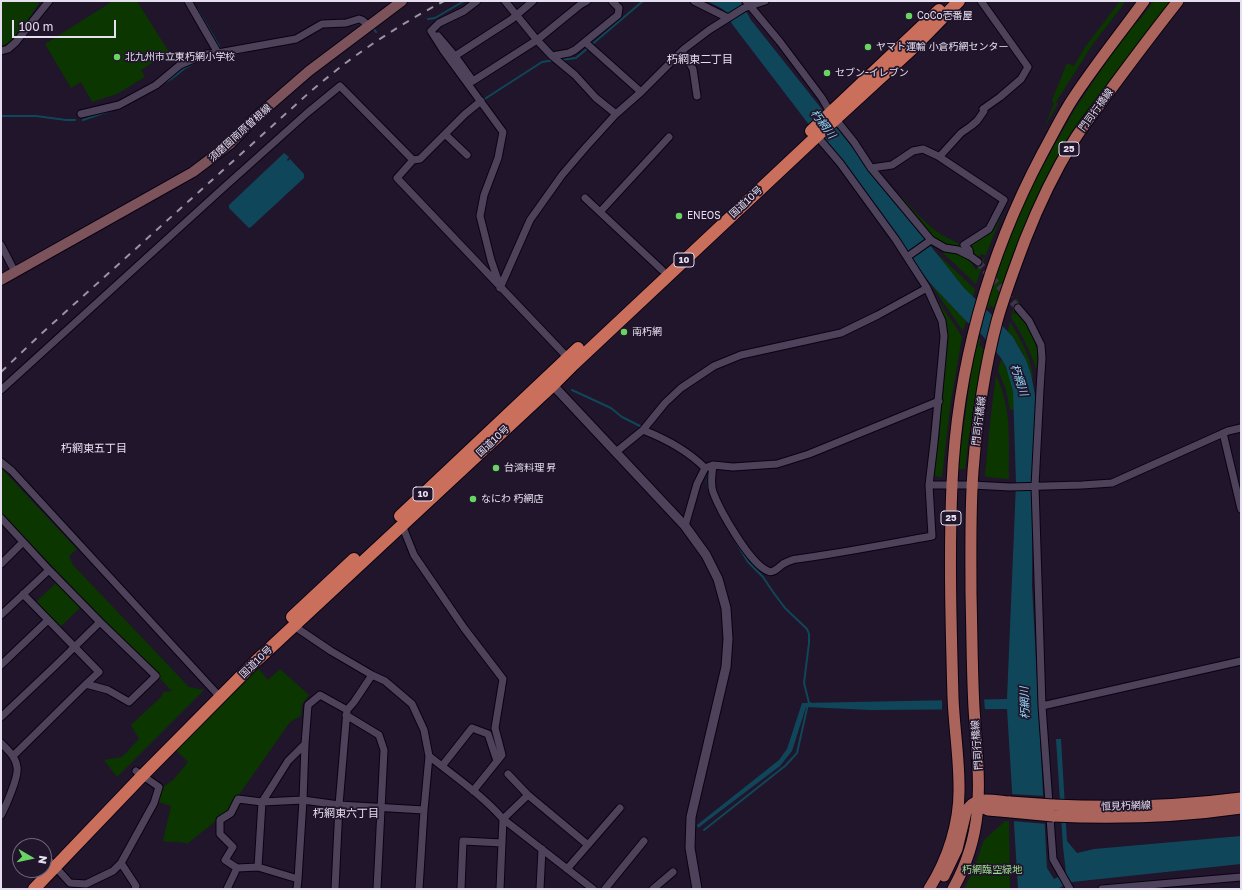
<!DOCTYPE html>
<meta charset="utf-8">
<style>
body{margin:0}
#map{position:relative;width:1242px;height:890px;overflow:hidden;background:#20152b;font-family:"Golos Text",sans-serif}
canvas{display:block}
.frame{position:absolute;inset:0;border:2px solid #e6dfef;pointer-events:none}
.north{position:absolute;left:12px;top:838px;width:40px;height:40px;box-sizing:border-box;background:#20152b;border:1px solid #6f6679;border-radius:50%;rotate:99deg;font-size:11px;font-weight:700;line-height:16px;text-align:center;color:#e6dfef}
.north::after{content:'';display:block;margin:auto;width:14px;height:18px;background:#69d464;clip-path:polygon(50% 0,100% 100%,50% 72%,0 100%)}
.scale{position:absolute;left:12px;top:20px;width:104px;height:18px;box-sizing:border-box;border:2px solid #e6dfef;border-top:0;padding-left:5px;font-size:12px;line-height:14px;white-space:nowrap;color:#e6dfef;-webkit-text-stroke:3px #20152b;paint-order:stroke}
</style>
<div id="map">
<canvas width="1242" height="890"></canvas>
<div class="frame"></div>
<div class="north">N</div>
<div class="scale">100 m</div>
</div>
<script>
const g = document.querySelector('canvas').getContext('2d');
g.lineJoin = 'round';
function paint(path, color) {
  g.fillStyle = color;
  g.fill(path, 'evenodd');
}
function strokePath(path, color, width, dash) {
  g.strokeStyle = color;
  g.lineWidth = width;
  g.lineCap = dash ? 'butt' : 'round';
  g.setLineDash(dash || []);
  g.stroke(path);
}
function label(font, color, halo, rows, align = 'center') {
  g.font = font + ' "Golos Text","Noto Sans JP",sans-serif';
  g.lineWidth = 3.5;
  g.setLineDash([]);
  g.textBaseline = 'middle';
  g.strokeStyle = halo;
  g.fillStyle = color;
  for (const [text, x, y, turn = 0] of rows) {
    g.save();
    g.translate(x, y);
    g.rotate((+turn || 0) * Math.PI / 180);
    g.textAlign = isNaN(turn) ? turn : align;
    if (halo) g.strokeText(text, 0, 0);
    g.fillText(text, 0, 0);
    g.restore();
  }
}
paint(new Path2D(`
 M 1,1 L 40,1 L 21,31 L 11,42 L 1,46 Z
 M 113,1 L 137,1 L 169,52 L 141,70 L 145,77 L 117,94 L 92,102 L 81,82 L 71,88 L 45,44 Z
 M 1120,1 L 1126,1 L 1093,44 L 1056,102 L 1058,104 L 1045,126 L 1054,104 L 1052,100 L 1067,63 L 1074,66 L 1085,47 Z
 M 1154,1 L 1173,1 L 1087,113 L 994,313 L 992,313 L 994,308 L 990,305 L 989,309 L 987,307 L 986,305 L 999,265 L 1018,217 L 1030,190 L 1055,144 L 1075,109 L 1123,37 L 1141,18 Z
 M 896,195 L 900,195 C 913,209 926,225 942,235 C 952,241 959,242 969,251 L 960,247 L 940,242 L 932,236 Z
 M 1007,201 L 986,255 L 981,254 L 978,257 L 965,245 L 990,230 Z
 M 931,248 L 975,289 L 973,297 L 962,286 Z
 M 944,250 C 953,253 964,255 971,262 C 973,264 974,268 976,270 L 984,257 L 985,258 L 976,284 L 943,253 Z
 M 930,283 L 966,321 L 963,331 Z
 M 933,294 L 956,327 L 962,337 L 950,407 L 942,477 L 933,476 L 939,439 L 947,340 Z
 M 1016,298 L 1019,301 L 1013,313 L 1017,314 L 1018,312 C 1031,330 1039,344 1038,368 L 1036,368 C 1029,349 1022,334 1011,317 Z
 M 1010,322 C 1020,338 1033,361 1033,380 C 1028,362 1020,345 1008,331 Z
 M 978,338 L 981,340 L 979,345 L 983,349 L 984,347 L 986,349 L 974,414 L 969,435 L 965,469 L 958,469 L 971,373 Z
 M 1001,359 C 1010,374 1015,391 1015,409 L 1010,410 L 1006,390 L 998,370 Z
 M 996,375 C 1000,384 1003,392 1005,401 C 1011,427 1008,453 1009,479 L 986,477 L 985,475 L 991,414 Z
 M 1,468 L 77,549 L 69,556 L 73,565 L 189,687 L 204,690 L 117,777 L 104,760 L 122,757 L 139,739 L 131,725 L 162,696 L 163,692 L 172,691 L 1,513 Z
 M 57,582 L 81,607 L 60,627 L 36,602 Z
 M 258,668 L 268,680 L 280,669 L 309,695 L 302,704 L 301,716 L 290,722 L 238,796 L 231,809 L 187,844 C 180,840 171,843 163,841 L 171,806 L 155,801 L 159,790 L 173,780 L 188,762 L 175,749 Z
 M 1005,821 L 1009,821 L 1010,889 L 964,889 L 971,876 L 984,840 Z`), '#0c3600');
paint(new Path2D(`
 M 707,1 L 741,2 L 751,20 L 964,288 L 992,315 L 1013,337 L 1026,360 L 1031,374 L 1036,400 L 1033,461 L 1032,586 L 1047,868 L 1054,879 L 1066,873 L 1063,847 L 1056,739 L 1061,739 L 1067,841 L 1077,853 L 1094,849 L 1241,836 L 1241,864 L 1072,882 L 1059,888 L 1059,889 L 1018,889 L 1007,709 L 870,710 L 806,707 L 792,751 L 780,766 L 698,828 L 697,825 L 779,760 L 787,749 L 802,703 L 1007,699 L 1016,483 L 1013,391 L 1006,367 L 1001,358 L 982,335 L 966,321 L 930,283 L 732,24 L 728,13 L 721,8 Z
 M 284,153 L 289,157 L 287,160 L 288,161 L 290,159 L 304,174 L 304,178 L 251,227 L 249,228 L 229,208 L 229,205 Z`), '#104659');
paint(new Path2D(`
 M 984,698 L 985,711 L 942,711 L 942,699 Z
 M 1010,794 L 1045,796 L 1047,824 L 1012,821 Z`), '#20152b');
strokePath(new Path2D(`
 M 197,9 L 219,46 L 220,50
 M 428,19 L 435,18 L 464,1
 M 346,26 L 359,23
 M 374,29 L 376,32
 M 214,58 L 244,52
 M 559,60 L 576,58 L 643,1
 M 162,84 L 171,79 L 185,68 L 198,61
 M 483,100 L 542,62 L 555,60
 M 1,116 L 36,116 L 66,120 L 75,120
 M 83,120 L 112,110
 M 572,390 L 611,408 L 622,417 L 644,428
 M 709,469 C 708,477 706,485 710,492
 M 733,537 L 748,562 L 763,577 L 773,592 L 785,608 L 807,629 L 809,634 L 809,643 L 804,683 L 809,703 L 810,703
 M 704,830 L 785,766 L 797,753 L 808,704`), '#104659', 2);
strokePath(new Path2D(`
 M 978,262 L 1018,308`), '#3e3348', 7, [7, 3.5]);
const minor = new Path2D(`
 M 188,1 L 218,53
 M 505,1 L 536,39 L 552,56 L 575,75 L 596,98 L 616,114
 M 533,1 L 512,19 L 455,56 L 473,81 L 537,40 L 580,5 L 587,1
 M 694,1 L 728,18
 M 746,1 L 780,42 L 822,98 L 830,112 L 854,142 L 871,168 L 931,240 L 945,248 L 958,250 L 970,256 L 978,262
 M 431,31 L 443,50 L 503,132 L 498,158 L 484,195 L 480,216 L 491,260 L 500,286
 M 431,31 L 439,23 L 464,11 L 477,1
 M 438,36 L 455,56
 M 585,42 L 641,92
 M 1,51 L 8,49 L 16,42 L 49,1
 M 682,51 L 693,69 L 697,96
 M 552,56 L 569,53 L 575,50 L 618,15 L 619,8 L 612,1
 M 81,114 L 119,105 L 156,85 L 180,65 L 206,54 L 218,53 L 296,39 L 322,24 L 346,23 L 359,19 L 362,20 L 369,26
 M 445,134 L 467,155
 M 938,156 L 1004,200 L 989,229 L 964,245 L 969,250 L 970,256
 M 413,160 L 420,159 L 465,114 L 481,101
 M 871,168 L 892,165 L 913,151 L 923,149 L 938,156 L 941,155 L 961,133 L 971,126 L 977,121 L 984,111 L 983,109 L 1000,97 L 1021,79 L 1028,67 L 981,1
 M 585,198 L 662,270
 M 600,212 L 669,137
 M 1,245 L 15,272
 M 907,257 L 931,240
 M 500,288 L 530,220 L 562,175 L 586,147 L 616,114 L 641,92 L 684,49 L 709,30 L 744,8 L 765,1
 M 1018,308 L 1029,321 L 1041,345 L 1042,358 L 1040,389 L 1035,486 L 1042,706 L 1053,859 L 1070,889
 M 1,390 L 221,190 L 307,113 L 340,86 L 413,160 L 397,178 L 570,360
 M 643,430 C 666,439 688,451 705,468
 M 1223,433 L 1241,509
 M 616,452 L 643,430 L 665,403 L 681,388 L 714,366 L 741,355 L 841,333 L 878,315 L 927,288
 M 1,462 L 12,471 L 220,697
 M 713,465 C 712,474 710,483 713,492 C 720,511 750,564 768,571 C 773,574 779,567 783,564 C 787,562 793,559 797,559 C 842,553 887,544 932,536 L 929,485 L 934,443 L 942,359 L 944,336 L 942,321 L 927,288 L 896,240 L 840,163 L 817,136
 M 929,485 L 972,485 L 1010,487 L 1082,485 L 1112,483 L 1228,431 L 1241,428
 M 1,518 L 49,570 L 100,622 L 156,676 L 129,702 L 108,690 L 86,684 L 13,756
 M 402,525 L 414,555 L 464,628 L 503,679 L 495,728 L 502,755 L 473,791
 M 685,526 L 697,484 L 705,468 L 713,465 L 733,467 L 777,464 L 809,454 L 939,401
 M 1,564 L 23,542
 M 23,594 L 99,672 L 86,684
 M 1,615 L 49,570
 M 294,626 L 331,651 L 372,675 L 385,681 L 412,704 L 424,730 L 429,756 L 424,810 L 419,889
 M 1,665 L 48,620
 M 1042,706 L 1241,661
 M 346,715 L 379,735 L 384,750 L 377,889
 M 1,717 L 55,666 L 100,622
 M 1,743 C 8,750 16,757 17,767 C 19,776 6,806 1,815
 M 429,756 C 454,776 482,795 503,819 L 593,889
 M 442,766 L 472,728 L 488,734 L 497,761
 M 508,774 L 528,795
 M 50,861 L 70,883 L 86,884 L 113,871 L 121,863 L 154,803 L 159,787 L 136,771
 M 121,863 L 136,886 L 135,889
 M 258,867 L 262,802 L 271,788 L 288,761 L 305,744 L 308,705 L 320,695 L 347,710
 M 237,868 L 225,860 L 233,847 L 220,834 L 220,820 L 231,813 L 238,799 L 262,802 L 303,800 L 339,805 L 424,810
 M 567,869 L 620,808
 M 298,879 L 303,800 L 305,744
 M 227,889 L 237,868 L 258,867 L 298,879 L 297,889
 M 335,889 L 339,805 L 347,710 L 354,702 L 372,675
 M 461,889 L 463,841 L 502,843
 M 500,889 L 503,819 L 528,795 L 588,845
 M 540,889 L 542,849
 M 605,889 L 644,841
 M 653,889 L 673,872
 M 1102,889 L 1241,877`);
const tertiary = new Path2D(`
 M 550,382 L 685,526 L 706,555 L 718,579 L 726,608 L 728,639 L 726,667 L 691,817 L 690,848 L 697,889`);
const secondary = new Path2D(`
 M 1,280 L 193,172 L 230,144 L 256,117 L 309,71 L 402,1`);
const primary = new Path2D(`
 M 973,804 L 988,810 L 1011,812
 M 1053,805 C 1115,808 1179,806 1241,798
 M 1053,816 C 1116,819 1179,817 1241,808
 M 944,876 L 957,849 L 966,812 C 975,794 993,801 1010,802
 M 929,889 C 948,859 960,822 959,786 C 959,756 954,726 953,697 C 951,626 949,555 952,484 C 957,368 988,256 1042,154 C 1052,136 1061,117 1072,100 C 1094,66 1120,34 1144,1
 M 953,889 C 988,827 978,775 974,708 C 972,671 972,632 971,594 C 971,554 970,512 973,471 C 977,420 984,370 997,321 C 1005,293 1015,267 1025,240 C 1038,207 1054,173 1073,142 C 1082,127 1093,114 1103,100 C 1128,66 1152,34 1178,1`);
const trunk = new Path2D(`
 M 811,131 L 939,10
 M 400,516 L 578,348
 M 292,617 L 354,559
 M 34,889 L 142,776 L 254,663 L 553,385 L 574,364 L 817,136 L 913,48 L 959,1`);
strokePath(minor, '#0a0212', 9);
strokePath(tertiary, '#0a0212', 11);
strokePath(secondary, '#0a0212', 12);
strokePath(primary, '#0a0212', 13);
strokePath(trunk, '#0a0212', 14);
strokePath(minor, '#4e425a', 7);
strokePath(tertiary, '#4e425a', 9);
strokePath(secondary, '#7c535a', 10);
strokePath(primary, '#ab645b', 11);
strokePath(trunk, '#ca6f5b', 12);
strokePath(new Path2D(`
 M 1,372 L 41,334 L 311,91 C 323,81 335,71 347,62 C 378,39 410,19 444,1`), '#9b93a5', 2, [7, 7]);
const primaryBridge = new Path2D(`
 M 1010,802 L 1053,805
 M 1011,812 L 1053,816`);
strokePath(primaryBridge, '#0a0212', 13, []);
strokePath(primaryBridge, '#ab645b', 11);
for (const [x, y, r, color] of [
 [909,16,4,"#69d464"],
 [868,47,4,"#69d464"],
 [117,57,4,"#69d464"],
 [827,73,4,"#69d464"],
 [679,216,4,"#69d464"],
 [624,332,4,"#69d464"],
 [496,468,4,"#69d464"],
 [473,499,4,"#69d464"]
]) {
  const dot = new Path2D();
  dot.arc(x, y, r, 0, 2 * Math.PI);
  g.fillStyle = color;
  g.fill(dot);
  strokePath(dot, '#20152b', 1.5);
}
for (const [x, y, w] of [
 [1069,149,20],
 [684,260,20],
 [423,494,20],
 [951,518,20]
]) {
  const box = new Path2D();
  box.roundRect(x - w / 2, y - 7, w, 14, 3);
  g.fillStyle = '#20152b';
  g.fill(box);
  strokePath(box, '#e6dfef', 1);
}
label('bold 9px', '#e6dfef', null, [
 ["25",1069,149],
 ["10",684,260],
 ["10",423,494],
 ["25",951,518]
]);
label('10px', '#e6dfef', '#20152b', [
 ["CoCo壱番屋",917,16],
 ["ヤマト運輸 小倉朽網センター",876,47],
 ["北九州市立東朽網小学校",125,57],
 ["セブン-イレブン",835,73],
 ["ENEOS",687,216],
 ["南朽網",632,332],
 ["台湾料理 昇",504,468],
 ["なにわ 朽網店",481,499]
], 'left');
label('10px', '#e6dfef', '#20152b', [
 ["門司行橋線",1096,110,-54],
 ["須磨園南原曽根線",240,133,-42],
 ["国道10号",746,202,-43],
 ["門司行橋線",979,421,-83],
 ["国道10号",493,441,-43],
 ["国道10号",256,662,-44],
 ["門司行橋線",977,745,-94],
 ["恒見朽網線",1126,806,-2]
]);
label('10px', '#9bdf88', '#20152b', [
 ["朽網臨空緑地",992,870]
]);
label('11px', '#e6dfef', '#20152b', [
 ["朽網東二丁目",700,60],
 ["朽網東五丁目",94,449],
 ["朽網東六丁目",346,814]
]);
label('italic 11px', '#93d8f6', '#20152b', [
 ["朽網川",823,124,53],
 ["朽網川",1019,380,72],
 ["朽網川",1025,703,-92]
]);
</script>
